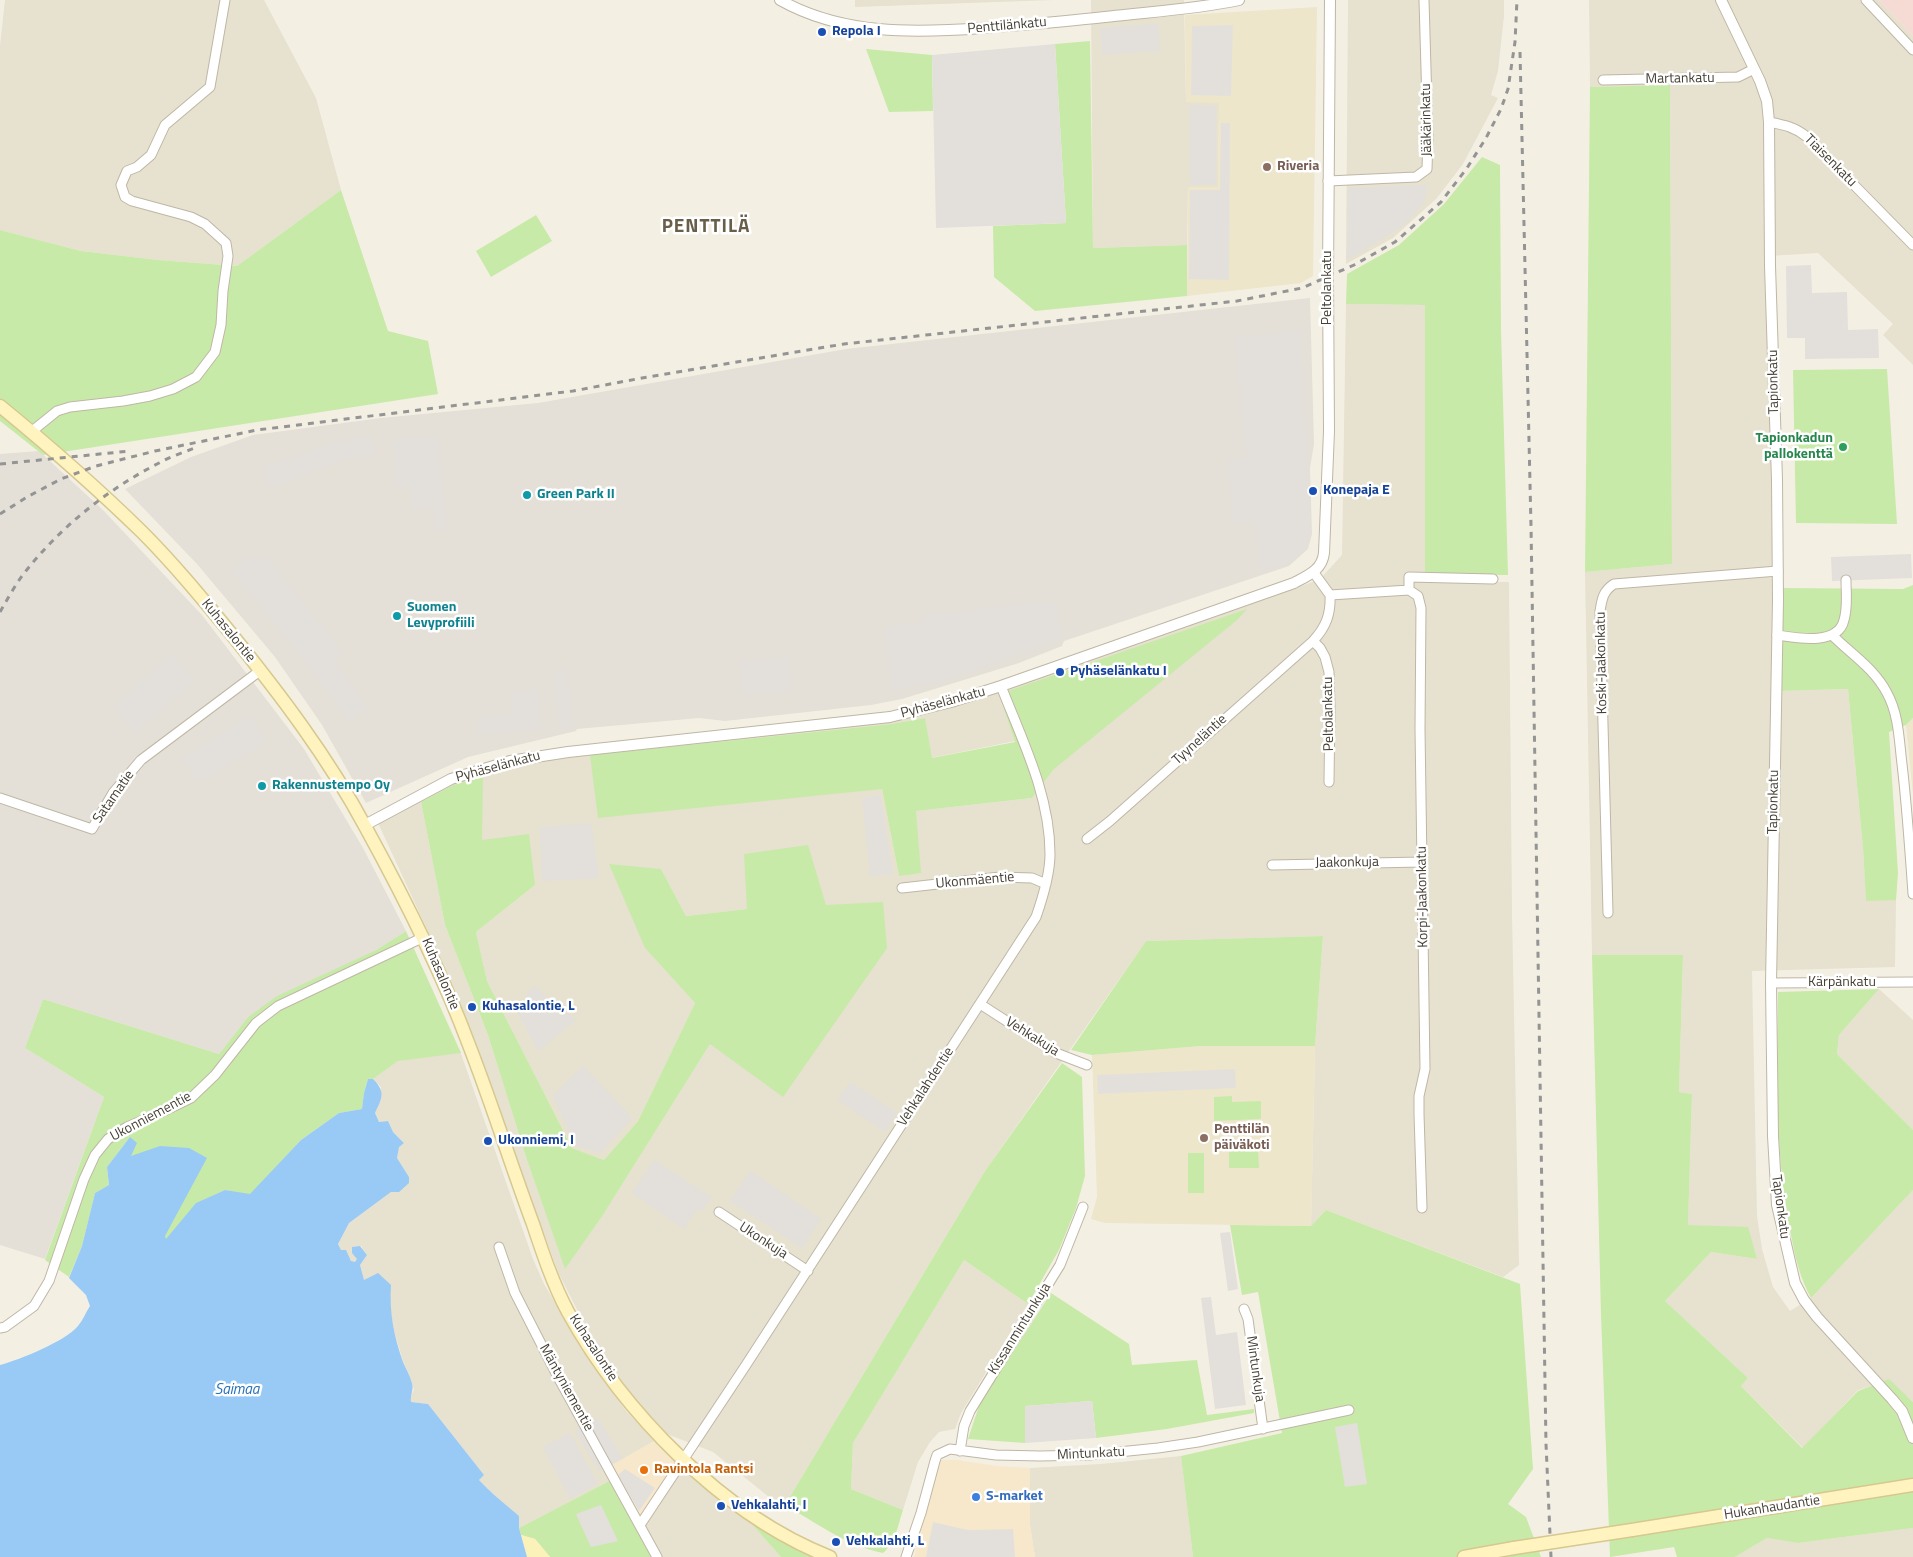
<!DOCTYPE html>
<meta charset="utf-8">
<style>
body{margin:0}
canvas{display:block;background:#f3efe3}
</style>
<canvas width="1913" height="1557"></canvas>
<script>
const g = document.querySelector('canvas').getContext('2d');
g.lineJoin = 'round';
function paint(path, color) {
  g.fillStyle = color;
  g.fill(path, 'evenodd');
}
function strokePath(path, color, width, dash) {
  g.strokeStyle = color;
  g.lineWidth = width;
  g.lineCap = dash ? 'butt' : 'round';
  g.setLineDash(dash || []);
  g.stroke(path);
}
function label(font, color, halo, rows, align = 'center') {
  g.font = font + ' "Titillium Web",sans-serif';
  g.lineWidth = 5;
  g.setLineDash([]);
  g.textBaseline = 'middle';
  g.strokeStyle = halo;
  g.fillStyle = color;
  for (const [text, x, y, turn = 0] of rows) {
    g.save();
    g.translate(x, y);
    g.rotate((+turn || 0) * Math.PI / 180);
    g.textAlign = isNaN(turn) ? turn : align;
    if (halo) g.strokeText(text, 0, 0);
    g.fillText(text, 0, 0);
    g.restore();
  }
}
paint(new Path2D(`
 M 5,0 L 264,0 L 316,98 L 341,190 L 237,266 L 158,260 L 81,251 L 0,230 L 0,46 Z
 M 855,0 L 1054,0 L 855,7 Z
 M 1091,0 L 1184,0 L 1186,101 L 1219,102 L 1218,187 L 1188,187 L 1187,245 L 1093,248 Z
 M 1348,0 L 1504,0 L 1504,16 L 1498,71 L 1491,95 L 1498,98 L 1463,164 L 1437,198 L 1393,238 L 1346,264 Z
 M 1589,0 L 1879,0 L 1913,36 L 1913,365 L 1883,335 L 1893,324 L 1818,253 L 1769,256 L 1779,691 L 1848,689 L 1863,848 L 1866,900 L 1896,900 L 1895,967 L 1752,971 L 1757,1216 L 1762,1249 L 1773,1287 L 1790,1311 L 1811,1298 L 1913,1190 L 1913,1402 L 1889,1380 L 1858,1390 L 1803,1448 L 1741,1386 L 1748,1378 L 1665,1301 L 1711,1252 L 1757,1259 L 1747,1228 L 1688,1225 L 1692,1094 L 1679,1092 L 1683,956 L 1592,955 L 1585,572 L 1672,564 L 1670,85 L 1590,87 Z
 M 1346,304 L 1425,305 L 1425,581 L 1509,582 L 1512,912 L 1519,1265 L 1503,1277 L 1326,1210 L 1311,1226 L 1315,1046 L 1323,936 L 1146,941 L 985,1171 L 785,1505 L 769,1497 L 713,1452 L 667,1434 L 637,1402 L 593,1341 L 559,1274 L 528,1192 L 489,1078 L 455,990 L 378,823 L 453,783 L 511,765 L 538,759 L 845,726 L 1000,691 L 1294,589 L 1320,579 L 1342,555 ZM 999,694 L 1054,769 L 1032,798 L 916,811 L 899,876 L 882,789 L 590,755 L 891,724 L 925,718 L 931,758 L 1015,741 ZM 482,776 L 482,840 L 535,885 L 476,932 L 487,981 L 572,1148 L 604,1160 L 638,1121 L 695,1003 L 645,948 L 661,869 L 686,916 L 747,909 L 710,1044 L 603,1215 L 565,1268 L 526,1157 L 488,1035 L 445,925 L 421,802 L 453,785 Z
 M 1879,989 L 1913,1020 L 1913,1130 L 1837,1054 L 1839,1035 Z
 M 459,1048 L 533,1259 L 544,1284 L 582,1348 L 626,1411 L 654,1441 L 609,1467 L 679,1464 L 708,1490 L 750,1522 L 781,1557 L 655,1557 L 613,1479 L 519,1528 L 519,1516 L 502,1503 L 479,1480 L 484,1475 L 428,1404 L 411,1402 L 410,1398 L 414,1390 L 412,1382 L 403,1361 L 395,1334 L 389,1304 L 391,1285 L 364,1281 L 360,1265 L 367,1255 L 361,1246 L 352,1247 L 358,1259 L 355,1263 L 351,1261 L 346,1251 L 341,1250 L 338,1244 L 349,1223 L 391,1192 L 409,1177 L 397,1158 L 399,1146 L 404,1143 L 393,1132 L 388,1121 L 379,1122 L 375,1113 L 381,1087 L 373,1079 L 398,1061 Z
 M 964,1260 L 1028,1304 L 961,1413 L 955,1429 L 939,1432 L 930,1442 L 918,1462 L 903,1510 L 851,1489 L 853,1443 Z
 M 1181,1456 L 1193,1557 L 1035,1557 L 1030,1525 L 1030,1468 L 1101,1464 Z
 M 1913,1528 L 1913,1557 L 1735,1557 L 1767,1538 L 1798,1543 Z`), '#e7e1d0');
paint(new Path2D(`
 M 654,1441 L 679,1464 L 640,1524 L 609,1467 Z
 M 939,1460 L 957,1460 L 997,1466 L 1030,1468 L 1030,1525 L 1035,1557 L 914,1557 Z`), '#f7e8cb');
paint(new Path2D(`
 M 1310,298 L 1314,444 L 1310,468 L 1312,534 L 1308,549 L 1289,566 L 1064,641 L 1062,646 L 1019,663 L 902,699 L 871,705 L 725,721 L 699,718 L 577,729 L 576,731 L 468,757 L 366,803 L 322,725 L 275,657 L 197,564 L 125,489 L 191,457 L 253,435 L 381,418 L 538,403 L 846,349 Z
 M 39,451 L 103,510 L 202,615 L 304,749 L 363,848 L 406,931 L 376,950 L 248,1017 L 219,1054 L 43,999 L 25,1048 L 104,1097 L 45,1259 L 0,1245 L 0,454 Z`), '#e4e0d8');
paint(new Path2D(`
 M 1317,7 L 1313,276 L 1301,283 L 1187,296 L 1188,187 L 1218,187 L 1219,103 L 1186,102 L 1185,15 Z
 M 1913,718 L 1913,795 L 1906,725 Z
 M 1201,1046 L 1315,1046 L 1311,1226 L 1105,1223 L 1091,1219 L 1097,1197 L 1092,1055 Z`), '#ede6cb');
paint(new Path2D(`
 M 1879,0 L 1913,0 L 1913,36 Z`), '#f5dbd4');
paint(new Path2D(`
 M 1090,41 L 1093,248 L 1187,245 L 1187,296 L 1035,311 L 994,277 L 993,226 L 1066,223 L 1055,44 Z
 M 866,49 L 932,55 L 933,111 L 889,112 Z
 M 1670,85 L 1672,564 L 1585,572 L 1590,87 Z
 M 1482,157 L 1500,165 L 1501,330 L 1508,575 L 1425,574 L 1425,305 L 1346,304 L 1347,274 L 1399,245 L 1444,204 Z
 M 341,190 L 388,331 L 428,341 L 438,394 L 43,455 L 0,421 L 0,230 L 81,251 L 158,260 L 237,266 Z
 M 536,215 L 552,241 L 491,277 L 476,251 Z
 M 1887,369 L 1897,524 L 1796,523 L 1793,370 Z
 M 1913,585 L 1913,718 L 1906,725 L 1889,732 L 1898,873 L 1896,900 L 1866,901 L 1863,848 L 1848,689 L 1779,691 L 1780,588 L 1903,589 Z
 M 1247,609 L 1237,620 L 1054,769 L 1032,798 L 916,811 L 921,873 L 899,876 L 882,789 L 598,818 L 590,755 L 891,724 L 925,718 L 932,758 L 1015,742 L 999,694 Z
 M 483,776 L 482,840 L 529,834 L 535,885 L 476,932 L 487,981 L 572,1148 L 604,1160 L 638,1121 L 695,1003 L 645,948 L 609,864 L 661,869 L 686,916 L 747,909 L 744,854 L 808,845 L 826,905 L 883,902 L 887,948 L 783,1097 L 710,1044 L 603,1215 L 565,1269 L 526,1157 L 488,1035 L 445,925 L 421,802 L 453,785 Z
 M 406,931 L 461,1053 L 398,1061 L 373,1079 L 368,1079 L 364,1093 L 362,1109 L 339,1113 L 301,1140 L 250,1195 L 225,1190 L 197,1203 L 166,1240 L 131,1156 L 130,1137 L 107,1167 L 109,1185 L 95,1193 L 82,1246 L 69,1277 L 45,1260 L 104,1097 L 25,1048 L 43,999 L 219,1054 L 248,1017 L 277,996 L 376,950 Z
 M 1323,936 L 1315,1046 L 1201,1046 L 1092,1055 L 1071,1050 L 1146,941 Z
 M 1592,955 L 1683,955 L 1679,1092 L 1692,1094 L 1688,1225 L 1748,1227 L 1757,1259 L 1711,1252 L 1665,1301 L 1748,1378 L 1741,1386 L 1802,1448 L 1858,1391 L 1889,1379 L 1913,1402 L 1913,1528 L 1798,1543 L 1767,1538 L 1735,1557 L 1677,1557 L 1674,1547 L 1610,1557 L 1601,1315 Z
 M 1879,989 L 1839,1035 L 1837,1054 L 1913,1130 L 1913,1190 L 1811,1298 C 1801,1280 1796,1261 1792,1240 C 1774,1159 1778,1075 1778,992 Z
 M 1062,1063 L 1082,1077 L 1085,1176 L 1076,1208 L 1059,1250 L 1028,1304 L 964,1260 L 853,1443 L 851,1489 L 903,1510 C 898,1524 896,1543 883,1553 C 848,1546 816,1523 785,1505 L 985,1171 Z
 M 1232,1096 L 1232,1102 L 1261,1101 L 1261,1119 L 1214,1121 L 1214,1097 Z
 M 1229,1151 L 1258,1151 L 1259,1168 L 1229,1168 Z
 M 1188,1153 L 1204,1153 L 1204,1193 L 1188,1193 Z
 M 1326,1210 L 1520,1284 L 1533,1469 L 1508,1504 L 1526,1517 L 1541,1557 L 1193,1557 L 1181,1456 L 1282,1433 L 1258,1292 L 1242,1295 L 1230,1225 L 1311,1226 Z
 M 1051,1293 L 1129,1344 L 1132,1365 L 1197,1360 L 1207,1415 L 1254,1409 L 1254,1413 L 1167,1429 L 1096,1438 L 1092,1401 L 1026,1406 L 1025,1443 L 968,1439 L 980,1403 Z
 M 613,1479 L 655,1557 L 550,1557 L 535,1539 L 521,1535 L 519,1528 Z
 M 750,1522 L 813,1557 L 781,1557 Z`), '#c8eaa8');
paint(new Path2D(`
 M 521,1535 L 535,1539 L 550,1557 L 527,1557 Z`), '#fbf2ba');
paint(new Path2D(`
 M 1158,24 L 1160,51 L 1102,55 L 1100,28 Z
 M 1233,25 L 1231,96 L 1191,95 L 1192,26 Z
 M 1055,44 L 1066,223 L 936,228 L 932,55 Z
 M 1190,105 L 1216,106 L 1216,184 L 1190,185 Z
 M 1221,123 L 1230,123 L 1229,280 L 1189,279 L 1190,190 L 1220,190 Z
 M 1428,185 L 1424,202 L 1403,226 L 1347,260 L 1348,188 Z
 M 1811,265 L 1812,293 L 1847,292 L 1848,330 L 1878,329 L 1879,358 L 1805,359 L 1805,338 L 1787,338 L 1786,266 Z
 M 1300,331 L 1311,533 L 1306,548 L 1287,564 L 1261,572 L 1254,522 L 1234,524 L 1228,460 L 1247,458 L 1234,338 Z
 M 438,435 L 447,530 L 435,531 L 434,509 L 413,510 L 410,485 L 397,487 L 393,440 Z
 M 371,436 L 375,455 L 346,459 L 270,489 L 261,468 L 341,440 Z
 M 1911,554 L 1912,578 L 1832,581 L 1831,557 Z
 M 251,556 L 257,562 L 265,556 L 324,629 L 342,654 L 334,660 L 367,708 L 349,722 L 302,656 L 232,571 Z
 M 1057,601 L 1060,639 L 945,680 L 892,690 L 884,627 L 924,623 L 923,615 Z
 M 171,654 L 195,680 L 134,734 L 113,708 Z
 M 788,657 L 792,690 L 742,695 L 739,661 Z
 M 567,669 L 573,728 L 559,729 L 555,670 Z
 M 538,690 L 542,729 L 478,735 L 477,718 L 512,714 L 511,691 Z
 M 250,715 L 266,743 L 198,783 L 182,758 Z
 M 880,795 L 893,874 L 870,876 L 862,798 Z
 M 591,823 L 599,878 L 542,881 L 540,827 Z
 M 533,986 L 576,1020 L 538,1051 L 517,1012 Z
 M 583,1066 L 632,1118 L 600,1153 L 575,1145 L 553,1096 Z
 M 1235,1069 L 1236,1088 L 1098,1094 L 1097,1075 Z
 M 850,1082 L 897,1113 L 885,1132 L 838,1100 Z
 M 654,1160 L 711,1197 L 702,1211 L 697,1209 L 684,1229 L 632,1193 Z
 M 750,1171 L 821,1219 L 802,1248 L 730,1201 Z
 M 1230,1232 L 1238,1289 L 1228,1291 L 1220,1233 Z
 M 1211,1297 L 1216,1335 L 1237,1332 L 1246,1405 L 1215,1409 L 1201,1298 Z
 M 1092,1401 L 1096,1438 L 1025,1443 L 1025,1406 Z
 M 598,1419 L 622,1458 L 599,1471 L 575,1431 Z
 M 1357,1423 L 1367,1484 L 1345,1487 L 1335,1427 Z
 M 570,1433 L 598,1484 L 570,1499 L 543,1447 Z
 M 625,1469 L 655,1488 L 639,1511 L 618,1475 Z
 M 601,1505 L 618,1541 L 591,1547 L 576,1514 Z
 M 933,1522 L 968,1530 L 1013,1529 L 1015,1557 L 926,1557 Z`), '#e3e0dc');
paint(new Path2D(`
 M 368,1079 L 373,1079 C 386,1092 382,1098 375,1113 L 379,1122 L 388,1121 L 393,1132 L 404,1143 L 399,1147 L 397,1158 L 409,1177 L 409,1183 L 399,1192 L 391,1192 L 349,1223 L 338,1244 L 341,1250 L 346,1250 L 351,1261 L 355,1262 L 357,1259 L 352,1253 L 352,1247 L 360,1246 L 367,1255 L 360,1265 L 364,1280 L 378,1273 L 391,1285 C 389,1311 394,1337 403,1362 C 406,1369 410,1376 412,1383 C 414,1390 410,1395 411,1402 L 428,1404 L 484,1475 L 479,1480 C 492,1494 505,1504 519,1516 L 519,1528 L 527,1557 L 0,1557 L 0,1365 C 19,1360 66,1341 78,1326 C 83,1320 86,1312 90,1306 L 86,1295 L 69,1278 L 82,1246 L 95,1193 L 109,1185 L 107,1167 L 130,1137 L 137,1143 L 131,1156 L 160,1146 L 189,1148 L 207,1158 L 165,1236 L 166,1239 L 196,1203 L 225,1190 L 250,1194 L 301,1140 L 339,1113 L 362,1109 L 364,1093 Z`), '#99c9f5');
const minor = new Path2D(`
 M 1866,0 L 1913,50
 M 1603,80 L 1738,77 L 1754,69
 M 1769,122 C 1784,125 1795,127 1807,137 L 1913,245
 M 1328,181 L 1416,177 L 1427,169 L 1428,138 L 1424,0
 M 31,432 L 57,411 L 70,407 L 123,401 L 150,396 L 173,389 L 196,377 L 215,352 L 221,325 L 223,291 L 228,256 L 226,243 L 205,224 L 191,217 L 132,201 L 125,197 L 121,185 L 127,171 L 137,167 L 151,155 L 165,125 L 210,87 L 225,0
 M 1314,573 L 1330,595 L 1409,590
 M 1409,590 L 1418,596 L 1421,608 L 1420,729 L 1425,1069 L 1419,1096 L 1419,1114 L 1422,1208
 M 1409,590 L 1409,577 L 1493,579
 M 1777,635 C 1797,638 1838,646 1844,620 C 1848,607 1846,593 1846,580
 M 1832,635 C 1851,654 1874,668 1887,693 C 1899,715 1899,740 1902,764 C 1907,807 1910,851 1913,894
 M 1329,782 L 1330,706 L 1329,672 L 1325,657 L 1320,648 L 1313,641 C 1326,627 1331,614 1330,595
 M 0,798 L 92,829 L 113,793 L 141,760 L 261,670
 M 1087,839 L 1110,821 L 1313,641
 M 1272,865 L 1422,862
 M 902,888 L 1000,877 L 1032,878 L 1046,884
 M 1608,913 L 1600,611 C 1602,599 1603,591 1614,584 L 1778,571
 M 1771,983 L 1913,982
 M 980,1004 L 1056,1053 L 1087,1065
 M 719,1212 L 808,1271
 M 499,1247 L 515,1293 L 558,1377 L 657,1557
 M 1244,1309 L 1248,1319 L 1263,1429
 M 0,1328 L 5,1327 L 34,1306 L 49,1281 L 84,1179 L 95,1155 L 108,1139 L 127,1127 L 162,1112 L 191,1098 L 215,1075 L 256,1023 L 278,1006 L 424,937
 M 960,1451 L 964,1426 L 970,1411 L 1060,1265 L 1083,1207
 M 640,1525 L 746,1365 L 1036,917 C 1043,897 1050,875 1050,854 C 1050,795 1022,740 1001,686
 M 906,1557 L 921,1513 L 935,1461 L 937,1455 L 950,1449 L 996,1455 L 1040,1456 L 1089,1455 L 1158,1448 L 1198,1442 L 1349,1410`);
const tertiary = new Path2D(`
 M 780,0 C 842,35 914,33 983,28 C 1021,25 1058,22 1096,18 C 1144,12 1192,10 1239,0
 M 1721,0 L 1760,81 L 1767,101 L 1769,122 L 1770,266 L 1777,480 L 1778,600 L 1771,983 L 1773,1136 L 1777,1205 L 1795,1283 L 1804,1300 L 1817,1317 L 1892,1399 L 1902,1411 L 1913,1438
 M 365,825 L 451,779 L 510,761 L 568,752 L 890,717 L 951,702 L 1001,686 L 1294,583 C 1309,575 1322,570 1324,553 L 1329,431 L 1328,278 L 1330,0`);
const secondary = new Path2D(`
 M 0,406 C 49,446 97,488 142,532 C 173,563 201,597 229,631 C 279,693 328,757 366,828 C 405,899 441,970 469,1045 C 492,1104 511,1165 533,1224 C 543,1254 553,1284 568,1312 C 623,1412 723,1515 830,1557
 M 1632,1530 L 1913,1485
 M 1464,1557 L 1514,1548`);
strokePath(minor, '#bfb7a5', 11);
strokePath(tertiary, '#bfb7a5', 12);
strokePath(secondary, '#d6c88f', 15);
strokePath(minor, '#fff', 9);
strokePath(tertiary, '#fff', 10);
strokePath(secondary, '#fff4c0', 12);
strokePath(new Path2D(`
 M 1520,52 L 1531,526 L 1546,1444 L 1551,1557
 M 0,464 L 130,451
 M 0,514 L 27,497 L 61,479 L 96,466 L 155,451 L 257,430 L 573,391 L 642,378 L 844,344 L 1237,301 L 1302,288 L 1354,265 L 1395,242 L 1441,202 L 1467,168 L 1486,138 L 1501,109 L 1508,89 L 1515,42 L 1517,0
 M 0,612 C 7,600 14,587 22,576 C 58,529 106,490 159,463 C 171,456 185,452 197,447`), '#949494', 3, [6, 6]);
const secondaryBridge = new Path2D(`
 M 1514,1548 L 1632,1530`);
strokePath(secondaryBridge, '#d6c88f', 15, []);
strokePath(secondaryBridge, '#fff4c0', 12);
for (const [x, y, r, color] of [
 [822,32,5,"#1a4fb4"],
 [1267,167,5,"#8d6e63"],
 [1843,447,5,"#2e9e5b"],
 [1313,491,5,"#1a4fb4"],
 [527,495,5,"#0f9aa8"],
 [397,616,5,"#0f9aa8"],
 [1060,672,5,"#1a4fb4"],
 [262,786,5,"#0f9aa8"],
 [472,1007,5,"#1a4fb4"],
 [1204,1138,5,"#8d6e63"],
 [488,1141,5,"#1a4fb4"],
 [644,1470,5,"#e8710a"],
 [976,1497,5,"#3f7fe0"],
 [721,1506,5,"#1a4fb4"],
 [836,1542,5,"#1a4fb4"]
]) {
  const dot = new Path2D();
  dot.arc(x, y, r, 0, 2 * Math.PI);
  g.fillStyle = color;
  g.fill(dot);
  strokePath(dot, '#fff', 2);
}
label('14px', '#453f33', '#fff', [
 ["Penttilänkatu",1007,26,-5],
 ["Martankatu",1680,79,-1],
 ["Jääkärinkatu",1427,120,-91],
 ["Tiaisenkatu",1830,161,45],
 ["Peltolankatu",1328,288,-90],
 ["Tapionkatu",1774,382,-91],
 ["Kuhasalontie",228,631,51],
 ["Koski-Jaakonkatu",1602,663,-91],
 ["Pyhäselänkatu",943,703,-15],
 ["Peltolankatu",1329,714,-91],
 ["Tyyneläntie",1200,740,-42],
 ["Pyhäselänkatu",498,767,-15],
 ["Satamatie",114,797,-55],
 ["Tapionkatu",1774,802,-89],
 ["Jaakonkuja",1347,863,-1],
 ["Ukonmäentie",975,881,-5],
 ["Korpi-Jaakonkatu",1423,897,-91],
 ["Kuhasalontie",440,974,67],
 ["Kärpänkatu",1842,983],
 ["Vehkakuja",1032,1037,32],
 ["Vehkalahdentie",926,1087,-57],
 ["Ukonniementie",151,1117,-28],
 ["Tapionkatu",1780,1207,82],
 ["Ukonkuja",763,1241,33],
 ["Kissanmintunkuja",1020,1329,-58],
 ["Kuhasalontie",593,1348,57],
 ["Mintunkuja",1255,1369,82],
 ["Mäntyniementie",566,1388,61],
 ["Mintunkatu",1091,1454,-3],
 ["Hukanhaudantie",1772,1508,-9]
]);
label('bold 14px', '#164399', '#fff', [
 ["Repola I",832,32],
 ["Konepaja E",1323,491],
 ["Pyhäselänkatu I",1070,672],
 ["Kuhasalontie, L",482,1007],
 ["Ukonniemi, I",498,1141],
 ["Vehkalahti, I",731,1506],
 ["Vehkalahti, L",846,1542]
], 'left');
label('bold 14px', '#785e54', '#fff', [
 ["Riveria",1277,167],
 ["Penttilän",1214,1130],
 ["päiväkoti",1214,1146]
], 'left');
label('bold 14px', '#27864d', '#fff', [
 ["Tapionkadun",1833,439],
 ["pallokenttä",1833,455]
], 'right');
label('bold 14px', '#0d838f', '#fff', [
 ["Green Park II",537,495],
 ["Suomen",407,608],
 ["Levyprofiili",407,624],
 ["Rakennustempo Oy",272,786]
], 'left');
label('bold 14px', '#c56008', '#fff', [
 ["Ravintola Rantsi",654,1470]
], 'left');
label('bold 14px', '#366cbe', '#fff', [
 ["S-market",986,1497]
], 'left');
label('italic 15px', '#256fb7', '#fff', [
 ["Saimaa",237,1390]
]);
g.letterSpacing = '1px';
label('bold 19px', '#685e49', '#fff', [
 ["PENTTILÄ",706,227]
]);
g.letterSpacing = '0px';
</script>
